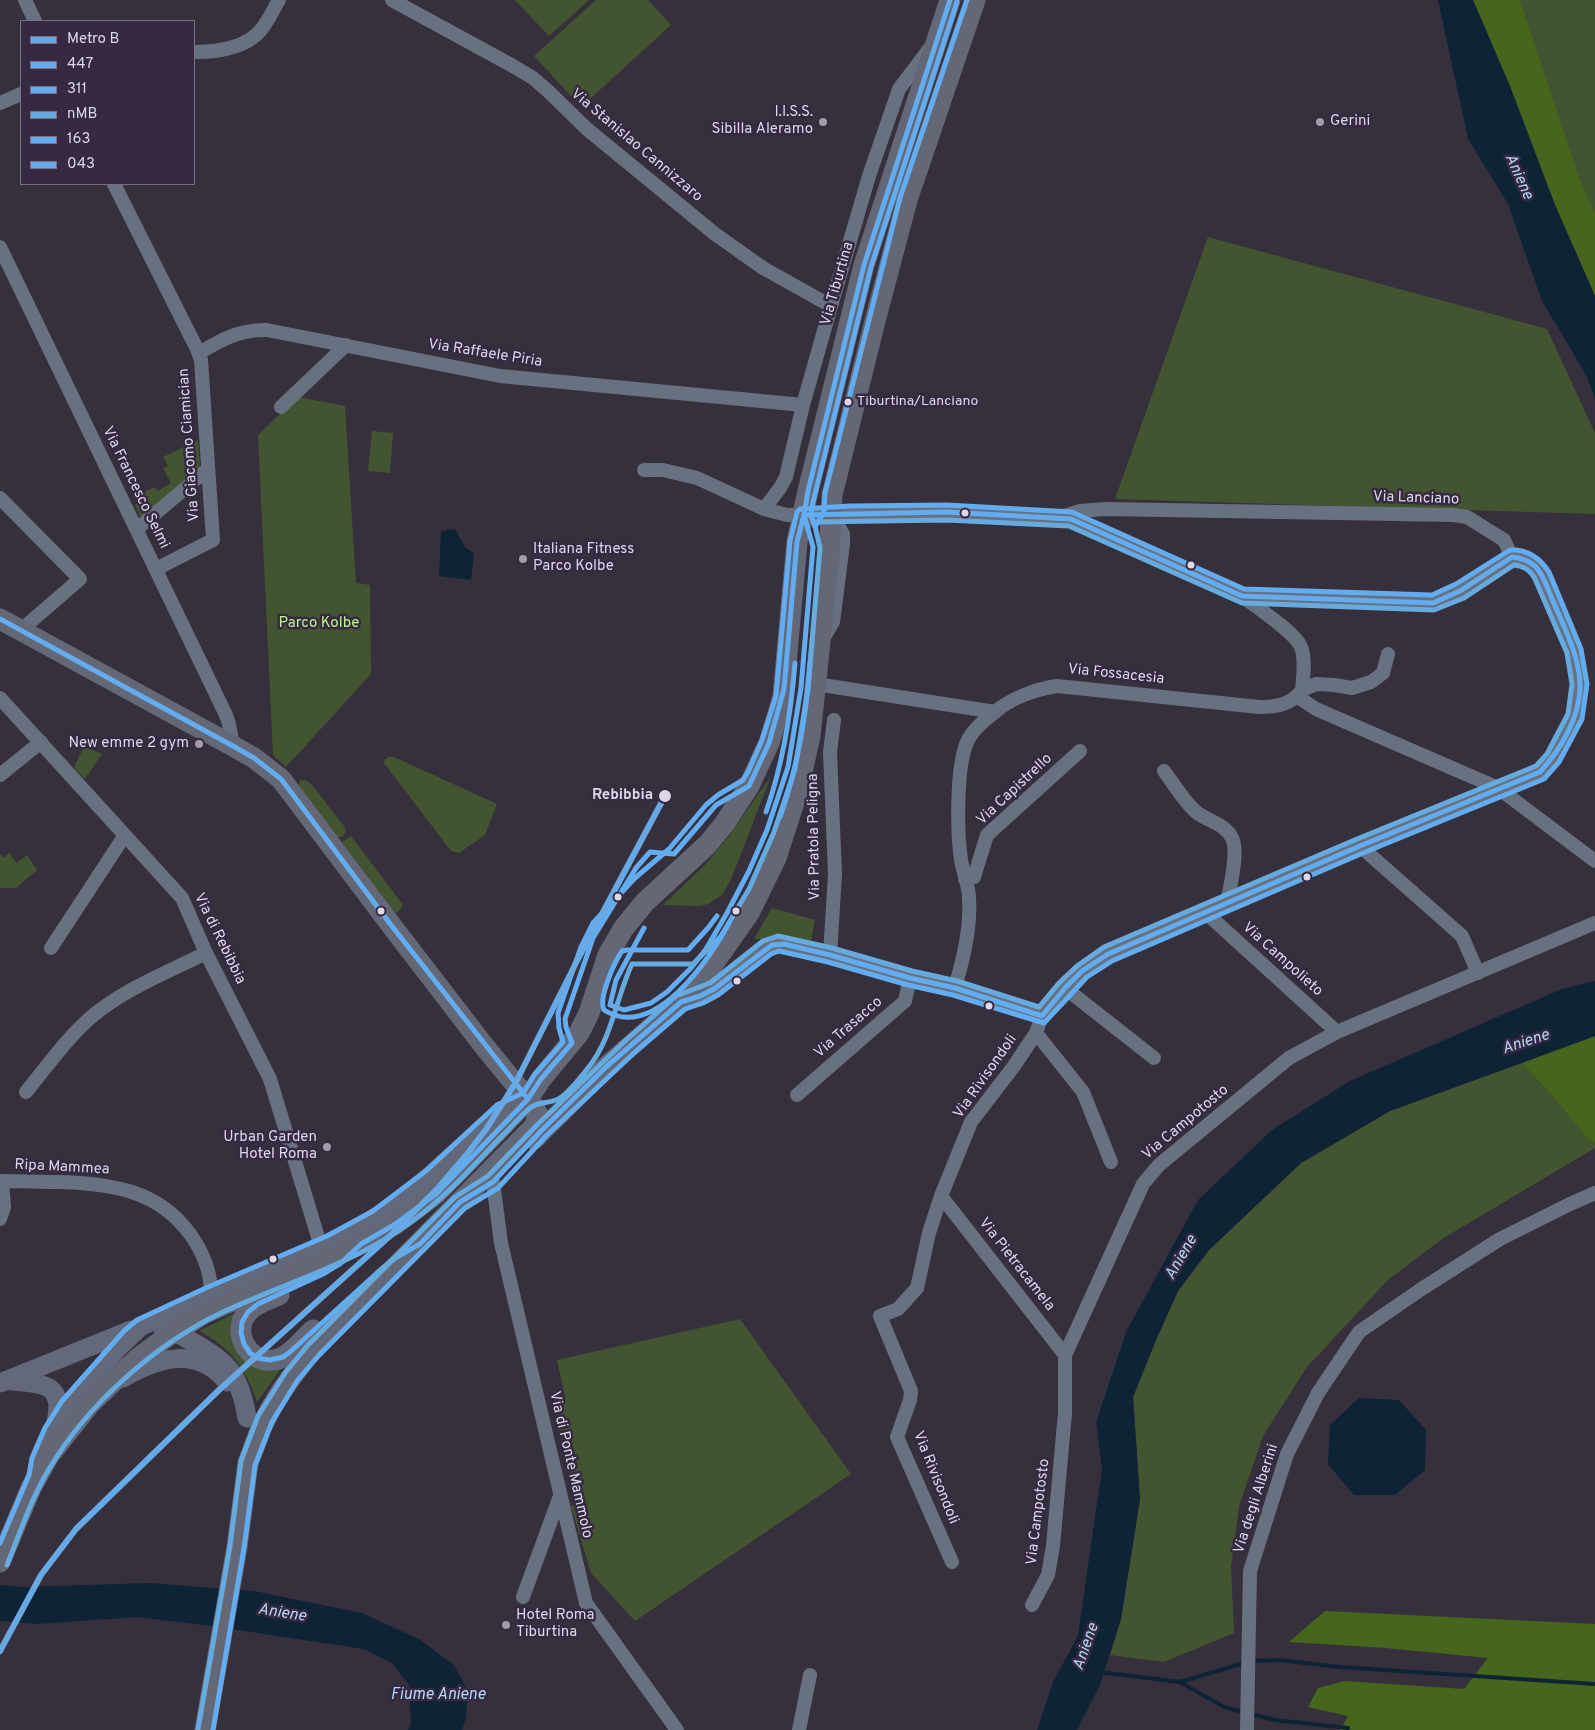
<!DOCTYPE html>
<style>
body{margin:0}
#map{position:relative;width:1595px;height:1730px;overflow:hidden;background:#36303c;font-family:Overpass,sans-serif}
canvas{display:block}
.legend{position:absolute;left:20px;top:20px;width:175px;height:165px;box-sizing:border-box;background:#362a42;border:1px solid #796f84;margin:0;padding:6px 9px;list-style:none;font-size:15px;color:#ded7e6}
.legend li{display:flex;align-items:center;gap:10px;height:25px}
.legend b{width:25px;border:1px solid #796f84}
</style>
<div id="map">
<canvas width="1595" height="1730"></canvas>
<ul class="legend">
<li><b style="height:6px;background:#66a9e5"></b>Metro B</li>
<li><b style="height:6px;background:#63acef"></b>447</li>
<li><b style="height:6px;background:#63acef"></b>311</li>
<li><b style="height:6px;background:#66abdf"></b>nMB</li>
<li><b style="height:6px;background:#63acef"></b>163</li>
<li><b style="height:6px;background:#63acef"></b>043</li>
</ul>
</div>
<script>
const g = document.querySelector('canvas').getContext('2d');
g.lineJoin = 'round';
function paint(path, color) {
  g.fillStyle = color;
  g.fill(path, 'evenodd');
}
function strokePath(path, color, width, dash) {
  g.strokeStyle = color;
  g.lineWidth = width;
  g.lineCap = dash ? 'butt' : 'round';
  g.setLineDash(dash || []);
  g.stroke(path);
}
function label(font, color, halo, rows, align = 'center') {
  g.font = font + ' Overpass,sans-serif';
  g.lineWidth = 5;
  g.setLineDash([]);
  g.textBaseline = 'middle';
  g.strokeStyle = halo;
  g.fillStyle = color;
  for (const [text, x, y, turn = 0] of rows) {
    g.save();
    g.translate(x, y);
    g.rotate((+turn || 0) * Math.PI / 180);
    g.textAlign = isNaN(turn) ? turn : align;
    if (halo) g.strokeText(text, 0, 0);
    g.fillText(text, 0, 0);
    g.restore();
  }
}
paint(new Path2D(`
 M 515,0 L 589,0 L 549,36 Z
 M 596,0 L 648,0 L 671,25 L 581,107 L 534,56 Z
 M 1520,0 L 1595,0 L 1595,213 L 1581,182 Z
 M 1208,237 L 1547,329 L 1595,433 L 1595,514 L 1115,499 Z
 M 298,397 L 345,406 L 356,583 L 370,585 L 371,674 L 286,767 L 273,755 L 258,435 Z
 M 372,431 L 393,433 L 390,473 L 368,471 Z
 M 198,440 L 200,467 L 142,520 L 135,505 L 146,499 L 143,492 L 155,487 L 158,491 L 171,483 L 163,468 L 168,466 L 163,457 Z
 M 84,746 L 102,754 L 85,779 L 74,768 Z
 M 389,757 L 394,757 L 497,804 L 485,835 L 459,853 L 451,851 L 384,763 L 385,759 Z
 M 771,776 L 732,877 L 722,895 L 708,904 L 699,906 L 663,905 L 705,865 L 729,836 Z
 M 300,780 L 307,781 L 312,785 L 344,826 L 346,832 L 342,837 L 337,837 L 300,787 L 299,784 Z
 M 351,836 L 403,905 L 400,910 L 396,913 L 392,910 L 342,842 Z
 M 9,853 L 17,863 L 27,855 L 37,870 L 16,888 L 0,888 L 0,854 L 3,858 Z
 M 772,908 L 815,920 L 810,947 L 779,940 L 754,939 Z
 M 1522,1063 L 1556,1100 L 1586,1137 L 1595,1143 L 1595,1148 L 1442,1239 L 1388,1280 L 1307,1367 L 1263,1436 L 1239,1506 L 1231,1567 L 1234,1633 L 1164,1662 L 1110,1655 L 1121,1619 L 1140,1499 L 1133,1397 L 1156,1340 L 1178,1291 L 1209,1250 L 1301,1163 L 1390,1111 Z
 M 235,1313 L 232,1323 L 281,1369 L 257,1402 C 247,1370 229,1346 199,1331 Z
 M 740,1319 L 851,1474 L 635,1621 L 591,1573 L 571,1506 L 577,1501 L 553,1401 L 565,1397 L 557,1360 Z`), '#435530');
paint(new Path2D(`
 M 1473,0 L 1520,0 L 1581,182 L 1595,213 L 1595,296 L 1555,205 L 1510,87 Z
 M 1595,1036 L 1595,1143 L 1586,1137 L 1556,1100 L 1522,1063 Z
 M 1325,1611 L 1595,1624 L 1595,1730 L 1340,1730 L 1348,1716 L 1308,1707 L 1318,1688 L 1345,1681 L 1464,1689 L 1488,1658 L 1386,1648 L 1289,1642 Z`), '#47661d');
paint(new Path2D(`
 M 1438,0 L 1473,0 L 1510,86 L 1555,205 L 1595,296 L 1595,398 L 1586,375 L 1542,301 L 1508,204 L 1468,139 Z
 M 455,529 L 465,547 L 474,553 L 471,580 L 439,576 L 441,531 Z
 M 1595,981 L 1595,1036 L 1390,1111 L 1301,1163 L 1209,1250 L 1178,1291 L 1156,1340 L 1133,1397 L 1140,1499 L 1121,1619 L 1100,1685 L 1077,1730 L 1037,1730 L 1053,1682 L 1078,1636 L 1102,1469 L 1096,1422 L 1126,1332 L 1198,1200 L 1272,1130 L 1350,1081 L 1562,989 Z
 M 1359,1398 L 1399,1400 L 1426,1430 L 1425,1470 L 1395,1495 L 1354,1495 L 1328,1464 L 1330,1425 Z
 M 149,1583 L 254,1591 L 362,1613 L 419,1639 L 454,1665 L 468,1691 L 466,1718 L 462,1730 L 408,1730 L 411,1724 L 409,1685 L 392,1663 L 364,1649 L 211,1626 L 137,1617 L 38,1624 L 0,1621 L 0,1585 L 24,1587 Z`), '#0e2336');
strokePath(new Path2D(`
 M 1251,1661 L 1281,1660 L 1339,1667 L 1595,1684
 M 1099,1672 L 1180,1682 L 1244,1663
 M 1180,1682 L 1224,1707 L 1275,1720 L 1348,1728`), '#0e2336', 4);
strokePath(new Path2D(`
 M 25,0 L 35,21
 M 392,0 L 513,66 L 533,78 L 548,91 L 587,129 L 715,234 L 763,268 L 831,306
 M 194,52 C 217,52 244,49 260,31 C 268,22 273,10 279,0
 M 0,103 L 21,94
 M 114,184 L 197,349 L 201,360 L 213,540 L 156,569
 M 0,247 L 226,715 L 229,724 L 233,746
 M 199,353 C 221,340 240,329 267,330 L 500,376 L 803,405
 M 281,407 L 346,345
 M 644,470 L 663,470 L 697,478 L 764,509 L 787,515 L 850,513 L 947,512 L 1071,519 L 1242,596 L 1433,603 L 1460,591 L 1512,557
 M 0,498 L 80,579 L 21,630
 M 764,509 L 780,488 L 786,477 L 803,405 L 831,306 L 869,176 L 899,89 L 930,48
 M 1061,517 L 1080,511 L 1105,509 L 1453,515 L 1467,517 L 1504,540 L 1512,557
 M 137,529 L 208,469
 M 1242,596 C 1256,607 1295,632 1301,647 C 1306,659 1303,678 1302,690
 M 823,639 L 833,622 L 843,544 L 843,534 L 831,514
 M 816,684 L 995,712 C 1011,698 1036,689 1057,686 L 1259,707 C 1275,707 1292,705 1302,690
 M 1302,690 L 1316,684 L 1334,685 L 1352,688 L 1371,682 L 1383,673 L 1388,654
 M 1298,697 L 1316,709 L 1498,788 L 1595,861
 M 0,698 L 182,898 L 206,953 L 270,1079 L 321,1247
 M 1164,771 C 1174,784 1182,799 1195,811 C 1206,821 1225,823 1232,838 C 1239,852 1230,887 1227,903
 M 0,775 L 41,742
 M 1360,846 L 1462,936 L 1478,973
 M 965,879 L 974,877 L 987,835 L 1080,751
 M 1205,912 L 1337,1032
 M 51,948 L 125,835
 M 830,955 L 835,874 L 830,752 L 834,720
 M 955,988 C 963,959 971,929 969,898 C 969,885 963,873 961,860 C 957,832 956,768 967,742 C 973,729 985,720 995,712
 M 1065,988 L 1154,1058
 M 684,1001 L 706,994 L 714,989 L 767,947 L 778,943 L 784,944 L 830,955 L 910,978 L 955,988 L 1042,1016
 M 1036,1033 L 1083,1092 L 1111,1162
 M 26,1092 C 46,1068 65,1040 89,1019 C 122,990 166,973 206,953
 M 797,1095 L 905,1001 L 910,978
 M 0,1181 C 20,1181 41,1182 61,1182 C 112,1184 158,1190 190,1234 C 203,1252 211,1271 211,1294
 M 493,1182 L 501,1243 L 586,1603 L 677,1730
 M 941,1196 L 1065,1355
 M 0,1219 L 4,1207 L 2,1181
 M 952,1562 L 897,1437 L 910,1400 L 911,1391 L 880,1316 L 898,1309 L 917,1288 L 929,1233 L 941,1196 L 971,1122 L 1014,1066 L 1036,1033 L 1042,1016 L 1065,988 L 1082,971 L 1108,954 L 1360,846 L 1540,772 L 1553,758 L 1575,716 L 1580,684 L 1574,651 L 1542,575 C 1534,563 1527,558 1512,557
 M 523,1597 L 560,1496
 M 1032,1605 L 1048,1575 L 1053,1546 L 1065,1413 L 1065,1355 L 1143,1184 L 1159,1165 L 1289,1058 L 1337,1032 L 1595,923
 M 799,1730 L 810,1675
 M 1247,1730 L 1250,1571 L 1287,1454 L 1318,1393 L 1359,1332 L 1420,1290 L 1500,1239 L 1570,1204 L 1595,1193`), '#687180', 14);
strokePath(new Path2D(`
 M 163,1329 C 174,1330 181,1336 191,1341 C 228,1362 240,1374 247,1418
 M 123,1378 C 158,1358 197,1345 227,1382
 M 12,1381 C 41,1383 65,1383 56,1422
 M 0,1383 L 131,1330
 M 38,1466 L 42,1452 L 51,1432 L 68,1405 L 120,1346 L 140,1327 L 211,1294 L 330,1243 L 363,1226 L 412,1192 L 501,1111 L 524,1101`), '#63697a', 19);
strokePath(new Path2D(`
 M 0,619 L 233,746 L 254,758 L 281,779 L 391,925 L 484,1046 L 534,1107 L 538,1115 L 535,1126 L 307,1356 L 282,1390 L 271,1408 L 261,1428 L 248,1463 L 237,1547 L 205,1730
 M 534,1139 L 606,1067 L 681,1002 L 707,973 L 749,913 L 776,858 L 798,790 L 810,736 L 829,556 L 832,495 L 875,321 L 907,200 L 975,0
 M 279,1295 C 268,1300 256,1303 248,1312 C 228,1334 253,1370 281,1358 C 294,1352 303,1339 313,1330
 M 0,1562 L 31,1488 L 48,1457 L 89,1405 L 137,1359 L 168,1336 L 203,1314 L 361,1244 L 394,1225 L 436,1194 L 491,1138 L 528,1099 L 541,1079 L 579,1033 L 589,1013 L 608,955 L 623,929 L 645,902 L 708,844 L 725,823 L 749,786 L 769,743 L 783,697 L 797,542 L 808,491 L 864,265 L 950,0`), '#636776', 21);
strokePath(new Path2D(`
 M 610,1005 L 624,1010 L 651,1003 L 667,992 L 691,968 L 706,949 L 727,913 L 749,871 L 767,830 L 788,767 L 801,688 L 813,547 L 804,515 L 808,491 L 864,265 L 950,0
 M 610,1005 L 616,980 L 644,928`), '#63acef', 5);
strokePath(new Path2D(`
 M 947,512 L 1071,519 L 1242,596 L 1433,603 L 1460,591 L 1512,557 C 1521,558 1529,560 1536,567 C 1544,576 1548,590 1553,601 C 1564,627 1579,655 1580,684 C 1581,716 1561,749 1540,772 L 1360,846 L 1108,954 L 1082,971 L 1065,988 L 1042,1016 L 955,988 L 910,978 L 830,955 L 784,944 L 772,945 L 714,989 L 700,996 L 681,1002 L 606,1067 L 542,1130 L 493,1182 L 460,1202 L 420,1244 L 395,1258 L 378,1272 L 290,1352 L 283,1357 L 270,1360 L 257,1358 L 250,1353 L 244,1344 L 241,1333 L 242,1322 L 248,1312 L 258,1304 L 323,1274 L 341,1263 L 361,1244 L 394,1225 L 436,1194 L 528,1099 L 541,1079 L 572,1043 L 566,1027 L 565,1019 L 593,938 L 636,868 L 650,852 L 674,854 L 716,805 L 749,786 L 769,743 L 784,689 L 797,542 L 804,515 Z
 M 0,619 L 233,746 L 254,758 L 281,779 L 391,925 L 528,1099`), '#63acef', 5);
strokePath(new Path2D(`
 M 7,1565 C 20,1533 31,1499 49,1469 C 87,1405 154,1345 221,1313 C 280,1285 344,1267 398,1231 C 438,1205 466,1174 498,1140 C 509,1130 519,1117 530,1108 C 538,1101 551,1104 560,1098 C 569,1092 581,1077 588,1068 C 612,1039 616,998 632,964 L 693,964 L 721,936 L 749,889 L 774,832 L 795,769 L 808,689 L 820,548 L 814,522 L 947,520 L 1069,526 L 1242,603 L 1434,610 L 1464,598 L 1514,565 C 1524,566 1530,570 1535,579 L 1567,653 L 1572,684 L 1568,714 L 1547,754 L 1536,766 L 1357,839 L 1104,947 L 1077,966 L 1059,983 L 1039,1007 L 957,981 L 912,971 L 832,948 L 778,936 L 763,941 L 710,983 L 676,996 L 625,1041 L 537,1125 L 488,1176 L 455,1197 L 308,1345 L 285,1373 L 258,1416 L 241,1461 L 230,1546 L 198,1729`), '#66abdf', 5);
strokePath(new Path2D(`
 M 0,1543 L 29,1475 L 32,1458 L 45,1428 L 62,1401 L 124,1331 L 137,1320 L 208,1287 L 327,1236 L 373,1211 L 427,1170 L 497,1105 L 523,1093 L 535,1074 L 563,1042 L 559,1028 L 558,1013 L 581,947 L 593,923 L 635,878 L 669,849 L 706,805 L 718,795 L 743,780 L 748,772 L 762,740 L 776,696 L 790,541 L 797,512 L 800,509 L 850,506 L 947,505 L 1072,512 L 1244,589 L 1432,595 L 1456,584 L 1510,550 C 1527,549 1540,558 1549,572 L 1581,649 L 1587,684 L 1582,719 L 1559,762 L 1544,779 L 1363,853 L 1112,961 L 1087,977 L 1044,1023 L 953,995 L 908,985 L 828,962 L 779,951 L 771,954 L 718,995 L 703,1003 L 685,1009 L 635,1052 L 547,1135 L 498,1188 L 465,1208 L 319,1355 L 297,1381 L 272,1422 L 255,1465 L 244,1548 L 213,1730`), '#63acef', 5);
strokePath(new Path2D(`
 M 957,2 L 871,267 L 813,502 L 811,516 L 815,527 L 824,512 L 825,493 L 900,198 L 967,0
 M 766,812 C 783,764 791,713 795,663
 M 780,817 C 798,767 806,717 810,664
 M 717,916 L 708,928 L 688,950 L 627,950 L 622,951 C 614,963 598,998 604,1010 C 654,1042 710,959 729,923`), '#63acef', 5);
strokePath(new Path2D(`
 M 0,1651 L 41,1575 L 76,1529 L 219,1390 L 391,1235 L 438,1188 L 468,1153 L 487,1128 L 516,1082 L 579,957 L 665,796`), '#66a9e5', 6);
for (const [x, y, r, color] of [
 [823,122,5,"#a39daa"],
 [1320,122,5,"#a39daa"],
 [848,402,4.5,"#ded7e6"],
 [965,513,4.5,"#ded7e6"],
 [523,559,5,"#a39daa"],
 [1191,565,4.5,"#ded7e6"],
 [199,744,5,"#a39daa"],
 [665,796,7,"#ded7e6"],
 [1307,877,4.5,"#ded7e6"],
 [618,897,4.5,"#ded7e6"],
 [381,911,4.5,"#ded7e6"],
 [736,911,4.5,"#ded7e6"],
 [737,981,4.5,"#ded7e6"],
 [989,1006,4.5,"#ded7e6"],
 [327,1147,5,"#a39daa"],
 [273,1259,4.5,"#ded7e6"],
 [506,1625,5,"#a39daa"]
]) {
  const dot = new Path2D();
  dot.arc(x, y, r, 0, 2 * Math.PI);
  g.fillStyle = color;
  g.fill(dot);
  strokePath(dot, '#362a42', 2);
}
label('14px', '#ded7e6', '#362a42', [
 ["Tiburtina/Lanciano",857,402]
], 'left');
label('15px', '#ded7e6', '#362a42', [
 ["I.I.S.S.",813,113],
 ["Sibilla Aleramo",813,130],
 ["Gerini",1330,122,"left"],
 ["Italiana Fitness",533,550,"left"],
 ["Parco Kolbe",533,567,"left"],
 ["New emme 2 gym",189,744],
 ["Urban Garden",317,1138],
 ["Hotel Roma",317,1155],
 ["Hotel Roma",516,1616,"left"],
 ["Tiburtina",516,1633,"left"]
], 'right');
label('15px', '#ded7e6', '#362a42', [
 ["Via Stanislao Cannizzaro",636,146,40],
 ["Via Tiburtina",838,284,-74],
 ["Via Raffaele Piria",485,354,9],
 ["Via Giacomo Ciamician",190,445,-94],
 ["Via Francesco Selmi",135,488,64],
 ["Via Lanciano",1416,499,2],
 ["Via Fossacesia",1116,675,6],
 ["Via Capistrello",1015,790,-43],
 ["Via Pratola Peligna",815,837,-91],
 ["Via di Rebibbia",219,939,64],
 ["Via Campolieto",1282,960,42],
 ["Via Trasacco",849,1028,-41],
 ["Via Rivisondoli",986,1077,-55],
 ["Via Campotosto",1186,1123,-40],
 ["Ripa Mammea",62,1168,3],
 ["Via Pietracamela",1016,1265,52],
 ["Via di Ponte Mammolo",570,1465,77],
 ["Via Rivisondoli",935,1478,68],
 ["Via degli Alberini",1257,1499,-72],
 ["Via Campotosto",1039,1512,-83]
]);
label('15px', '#bef486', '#362a42', [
 ["Parco Kolbe",319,624]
]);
label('bold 15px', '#ded7e6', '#362a42', [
 ["Rebibbia",653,796]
], 'right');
label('italic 16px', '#b3d7f8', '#362a42', [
 ["Aniene",1518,177,66],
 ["Aniene",1526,1043,-18],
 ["Aniene",1182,1258,-60],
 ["Aniene",282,1614,9],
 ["Aniene",1087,1647,-71],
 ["Fiume Aniene",438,1696]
]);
</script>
